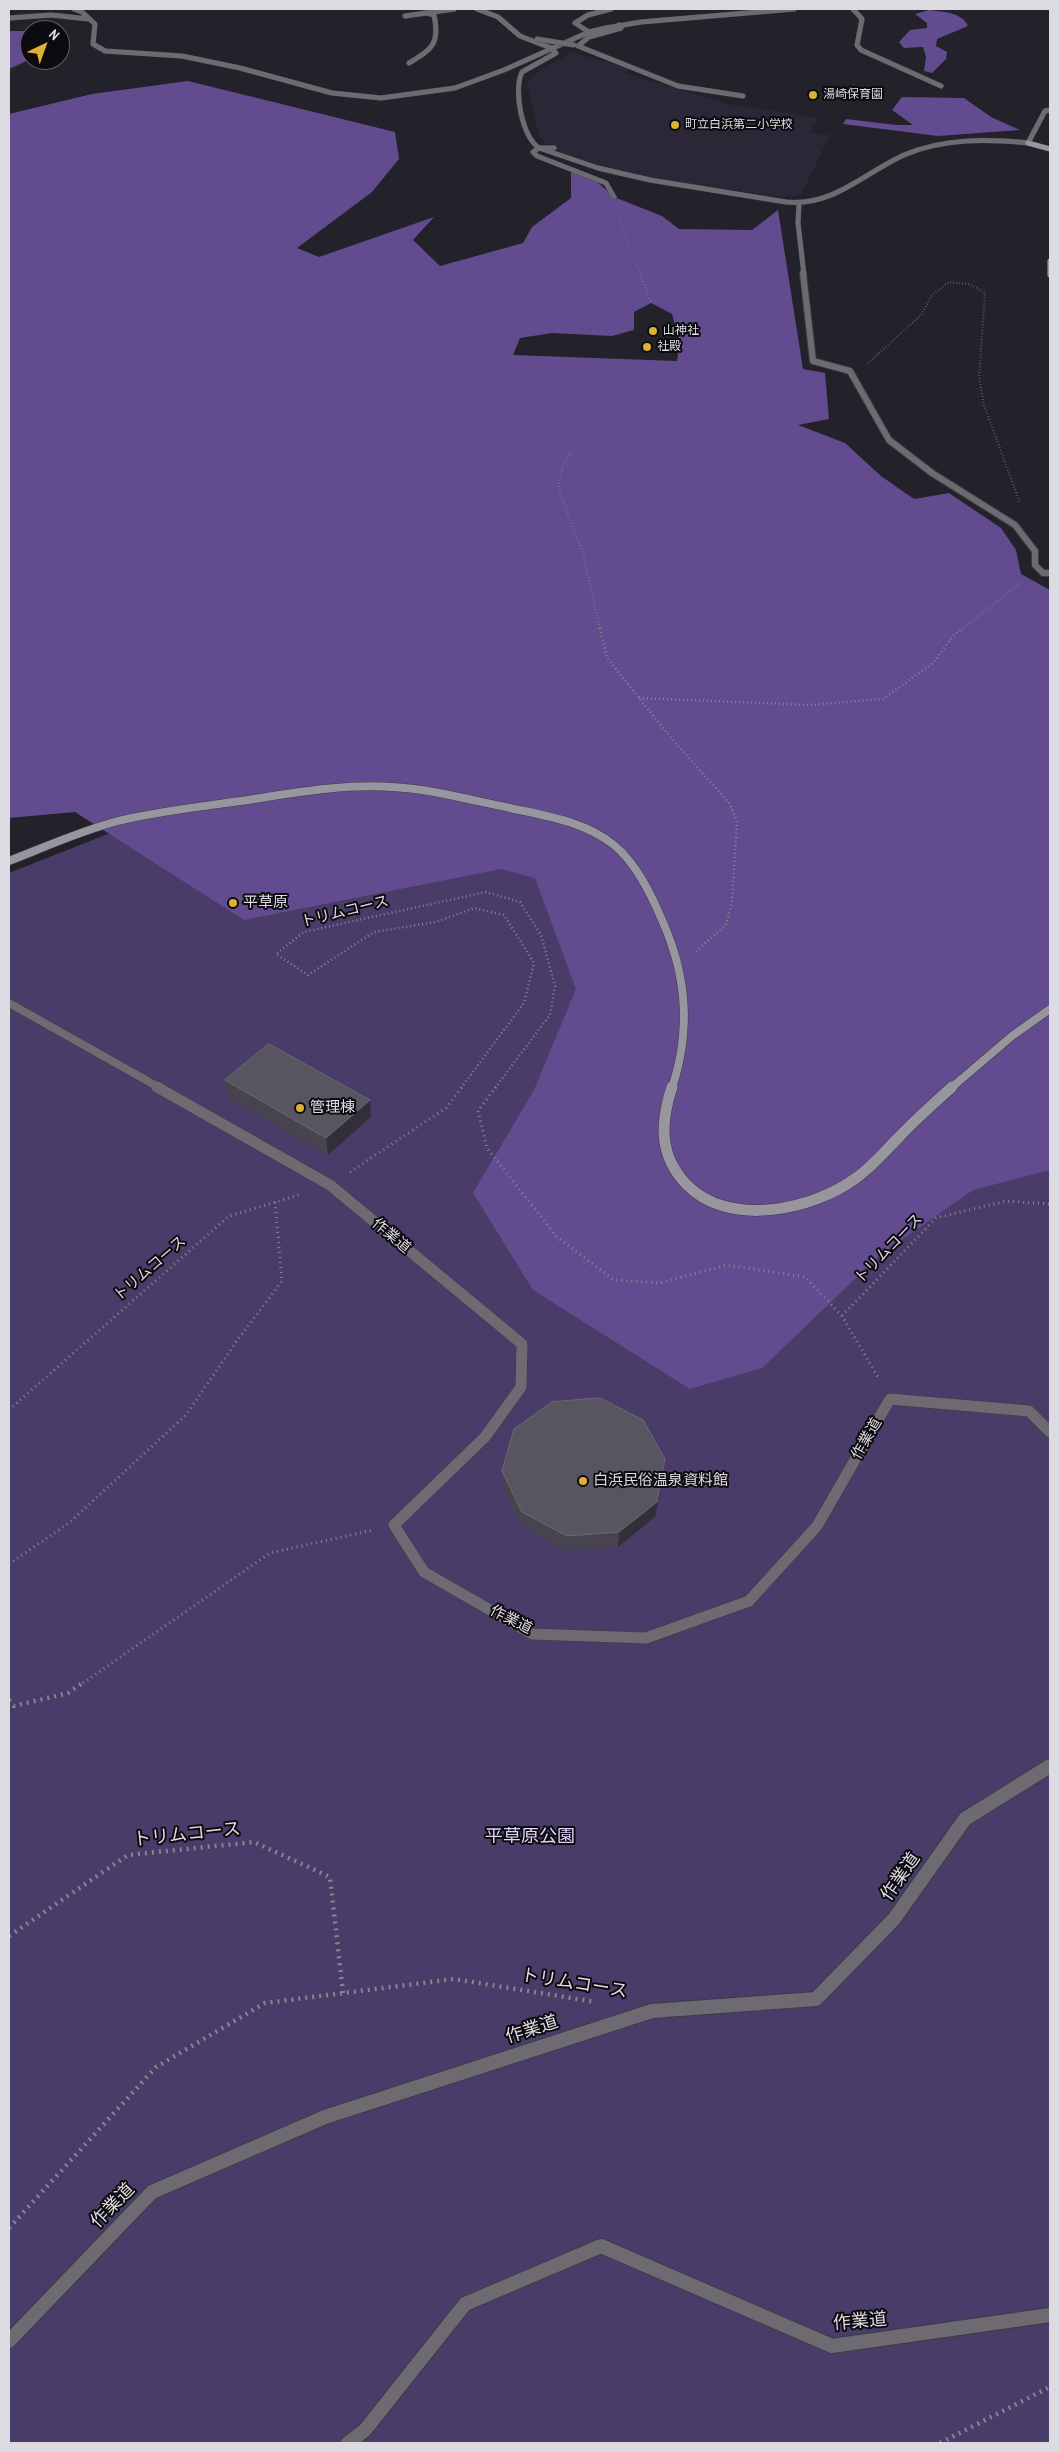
<!DOCTYPE html>
<meta charset="utf-8">
<style>
body{margin:0}
#map{position:relative;width:1059px;height:2452px;overflow:hidden;background:#23212a;font-family:"Archivo Narrow",sans-serif}
canvas{display:block}
.frame{position:absolute;inset:0;border:10px solid #dddbe2;pointer-events:none}
.north{position:absolute;left:20px;top:20px;width:50px;height:50px;box-sizing:border-box;background:#0c0b0f;border:1px solid #605e63;border-radius:50%;rotate:42deg;font-size:14px;font-weight:700;line-height:20px;text-align:center;color:#dddbe2}
.north::after{content:'';display:block;margin:auto;width:18px;height:22px;background:#deb133;clip-path:polygon(50% 0,100% 100%,50% 72%,0 100%)}
</style>
<div id="map">
<canvas width="1059" height="2452"></canvas>
<div class="frame"></div>
<div class="north">N</div>
</div>
<script>
const g = document.querySelector('canvas').getContext('2d');
g.lineJoin = 'round';
function paint(path, color) {
  g.fillStyle = color;
  g.fill(path, 'evenodd');
}
function strokePath(path, color, width, dash) {
  g.strokeStyle = color;
  g.lineWidth = width;
  g.lineCap = dash ? 'butt' : 'round';
  g.setLineDash(dash || []);
  g.stroke(path);
}
function label(font, color, halo, rows, align = 'center') {
  g.font = font + ' "Archivo Narrow","Noto Sans JP",sans-serif';
  g.lineWidth = 4;
  g.setLineDash([]);
  g.textBaseline = 'middle';
  g.strokeStyle = halo;
  g.fillStyle = color;
  for (const [text, x, y, turn = 0] of rows) {
    g.save();
    g.translate(x, y);
    g.rotate((+turn || 0) * Math.PI / 180);
    g.textAlign = isNaN(turn) ? turn : align;
    if (halo) g.strokeText(text, 0, 0);
    g.fillText(text, 0, 0);
    g.restore();
  }
}
paint(new Path2D(`
 M 571,52 L 630,69 L 625,73 L 728,104 L 819,118 L 810,133 L 830,135 L 801,195 L 780,197 L 683,184 L 653,180 L 570,158 L 544,142 L 538,132 L 527,82 L 535,74 Z`), '#2b2736');
paint(new Path2D(`
 M 302,798 L 1050,1021 L 1050,2443 L 9,2443 L 9,873 L 118,830 Z`), '#4a3c68');
paint(new Path2D(`
 M 929,10 C 943,12 962,12 968,26 L 937,39 L 936,46 L 947,52 L 946,59 L 932,73 L 924,71 L 926,57 L 923,47 L 904,48 L 899,42 L 910,30 L 927,28 L 927,23 L 915,14 Z
 M 9,31 L 30,31 L 30,59 L 9,69 Z
 M 188,81 L 395,132 L 399,159 L 372,192 L 297,248 L 319,257 L 434,217 L 413,240 L 440,266 L 523,243 L 532,227 L 571,198 L 571,169 L 592,177 L 614,197 L 662,216 L 679,229 L 752,230 L 778,210 L 803,369 L 825,373 L 829,419 L 798,425 L 845,443 L 881,476 L 914,499 L 949,493 L 1001,528 L 1016,550 L 1021,574 L 1050,590 L 1050,1170 L 973,1190 L 880,1255 L 762,1368 L 690,1389 L 533,1290 L 473,1193 L 534,1090 L 576,989 L 535,878 L 501,869 L 244,920 L 75,812 L 9,818 L 9,114 L 92,94 ZM 651,303 L 672,314 L 680,343 L 677,361 L 513,355 L 520,338 L 552,333 L 612,336 L 634,330 L 634,312 Z
 M 902,97 L 964,98 L 991,117 L 1020,130 L 938,136 L 843,124 L 846,119 L 896,125 L 913,125 L 892,110 Z`), '#624c8f');
const laneFar3 = new Path2D(`
 M 477,9 L 498,17 L 520,36 L 551,48
 M 405,16 L 454,9
 M 619,25 L 621,28 L 589,37 L 578,46 L 678,86 L 743,96
 M 409,63 C 433,49 440,43 434,15 L 427,13
 M 554,148 L 539,148 L 533,152 L 537,156 L 606,183 L 614,197`);
const laneFar2 = new Path2D(`
 M 9,1003 L 160,1088`);
const laneFar1 = new Path2D(`
 M 157,1087 L 330,1185 L 522,1344 L 521,1387 L 485,1437 L 394,1525 L 424,1572 L 532,1634 L 646,1638 L 749,1601 L 817,1526 L 890,1399 L 1029,1411 L 1050,1432`);
const lane = new Path2D(`
 M 9,2341 L 152,2192 L 325,2117 L 652,2011 L 816,1999 L 894,1919 L 965,1819 L 1050,1766
 M 348,2443 L 365,2430 L 465,2304 L 601,2246 L 832,2346 L 1050,2315`);
const streetFar1 = new Path2D(`
 M 74,9 L 82,12 L 95,24 L 93,44 L 105,51 L 182,56 L 240,68 L 332,93 L 381,98 L 455,88 L 504,70 L 589,32 L 606,28 L 641,22 L 794,9
 M 853,9 L 862,19 L 857,45 L 861,50 L 941,86
 M 9,18 L 51,15 L 89,19
 M 589,32 L 575,23 L 588,15 L 611,9
 M 551,48 L 556,53 L 522,72 C 513,90 522,136 539,148 L 598,168 L 650,180 L 786,202 C 833,207 864,173 904,155 C 944,138 986,139 1028,143 L 1045,111 L 1050,110
 M 799,204 L 798,223 L 804,275`);
const street = new Path2D(`
 M 803,273 L 813,361 L 850,371 L 889,440 L 932,473 L 1015,525 L 1035,551 L 1035,565 L 1043,573 L 1050,573`);
const secondaryFar2 = new Path2D(`
 M 1028,143 L 1050,149
 M 1050,261 L 1050,275`);
const secondaryFar1 = new Path2D(`
 M 9,861 C 45,847 80,831 118,821 C 163,810 209,806 254,799 C 299,792 346,784 392,787 C 432,789 470,800 510,808 C 546,816 584,821 614,845 C 636,863 651,894 662,920 C 687,976 691,1030 672,1088
 M 951,1088 L 1012,1036 L 1050,1009`);
const secondary = new Path2D(`
 M 672,1087 C 660,1124 659,1156 687,1185 C 729,1228 813,1210 856,1178 C 872,1167 885,1151 900,1136 C 916,1119 934,1103 952,1087`);
strokePath(laneFar3, '#3d3b44', 5.5);
strokePath(laneFar2, '#3d3b44', 9);
strokePath(laneFar1, '#3d3b44', 12);
strokePath(lane, '#3d3b44', 16);
strokePath(streetFar1, '#3d3b44', 5.5);
strokePath(street, '#3d3b44', 8);
strokePath(secondaryFar2, '#3d3b44', 5.5);
strokePath(secondaryFar1, '#3d3b44', 9);
strokePath(secondary, '#3d3b44', 12);
strokePath(new Path2D(`
 M 9,73 L 30,57
 M 619,217 L 640,275`), '#87858d', 1, [0.5, 2]);
strokePath(new Path2D(`
 M 640,273 L 651,303
 M 868,363 L 922,314 L 932,295 L 949,282 L 969,284 L 985,293 L 979,377 L 984,405 L 1020,503
 M 571,453 L 563,466 L 559,482 L 560,494 L 583,553 L 600,629
 M 962,629 L 1023,581`), '#87858d', 2, [0.5, 2.5]);
strokePath(new Path2D(`
 M 600,628 L 607,658 L 672,739 L 730,804 L 737,822 L 732,902 L 726,925 L 696,951
 M 639,698 L 810,705 L 883,699 L 933,663 L 953,636 L 963,628
 M 461,1088 L 524,1003 L 534,963 L 504,915 L 474,908 L 436,922 L 374,932 L 308,975 L 276,954 L 304,932 L 486,892 L 520,902 L 541,935 L 555,986 L 550,1015 L 495,1088`), '#87858d', 2.5, [1, 3]);
strokePath(new Path2D(`
 M 496,1087 L 478,1111 L 487,1148 L 557,1237 L 614,1280 L 660,1283 L 727,1265 L 805,1277 L 842,1316 L 879,1379
 M 350,1172 L 446,1108 L 462,1087
 M 842,1316 L 936,1218 L 1006,1201 L 1050,1204
 M 9,1410 L 229,1216 L 299,1195
 M 9,1564 L 69,1523 L 186,1415 L 236,1342 L 282,1281 L 275,1202
 M 83,1683 L 270,1553 L 373,1530`), '#87858d', 3, [1, 4]);
strokePath(new Path2D(`
 M 9,1700 L 14,1706 L 68,1693 L 84,1682
 M 9,1936 L 128,1855 L 254,1842 L 330,1877 L 343,1993
 M 9,2228 L 156,2067 L 265,2003 L 454,1979 L 596,2002
 M 940,2443 L 1050,2387`), '#87858d', 4.5, [2, 5]);
strokePath(laneFar3, '#6d6b71', 5);
strokePath(laneFar2, '#6d6b71', 8);
strokePath(laneFar1, '#6d6b71', 11);
strokePath(lane, '#6d6b71', 14);
strokePath(streetFar1, '#6d6b71', 5);
strokePath(street, '#6d6b71', 6);
strokePath(secondaryFar2, '#97959e', 5);
strokePath(secondaryFar1, '#97959e', 8);
strokePath(secondary, '#97959e', 11);
const laneBridge = new Path2D(`
 M 537,39 L 574,45`);
strokePath(laneBridge, '#3d3b44', 5.5, []);
strokePath(laneBridge, '#6d6b71', 5);
paint(new Path2D(`
 M 225,1080 L 371,1117 L 328,1155 L 228,1098 Z
 M 665,1459 L 663,1475 L 655,1517 L 618,1547 L 566,1551 L 522,1527 L 503,1487 L 502,1471 Z`), '#47444f');
paint(new Path2D(`
 M 370,1100 L 371,1117 L 328,1155 L 326,1138 Z
 M 665,1459 L 663,1475 L 655,1517 L 618,1547 L 619,1532 Z`), '#322f3a');
const building = new Path2D(`
 M 269,1044 L 370,1100 L 326,1138 L 225,1080 Z
 M 600,1398 L 643,1420 L 665,1459 L 657,1502 L 619,1532 L 567,1536 L 522,1512 L 502,1471 L 514,1429 L 552,1402 Z`);
paint(building, '#57555f');
strokePath(building, '#6c6a73', 1);
for (const [x, y, r, color] of [
 [813,95,5,"#deb133"],
 [675,125,5,"#deb133"],
 [653,331,5,"#deb133"],
 [647,347,5,"#deb133"],
 [233,903,5,"#deb133"],
 [300,1108,5,"#deb133"],
 [583,1481,5,"#deb133"]
]) {
  const dot = new Path2D();
  dot.arc(x, y, r, 0, 2 * Math.PI);
  g.fillStyle = color;
  g.fill(dot);
  strokePath(dot, '#0c0b0f', 2);
}
label('12px', '#dddbe2', '#0c0b0f', [
 ["湯崎保育園",823,95],
 ["町立白浜第二小学校",685,125],
 ["山神社",663,331],
 ["社殿",657,347]
], 'left');
label('15px', '#dddbe2', '#0c0b0f', [
 ["平草原",243,903],
 ["管理棟",310,1108],
 ["白浜民俗温泉資料館",593,1481]
], 'left');
label('15px', '#dddbe2', '#0c0b0f', [
 ["トリムコース",345,912,-14],
 ["作業道",391,1236,40],
 ["トリムコース",889,1249,-46],
 ["トリムコース",150,1269,-41],
 ["作業道",867,1439,-60],
 ["作業道",511,1620,27]
]);
label('18px', '#dddbe2', '#0c0b0f', [
 ["トリムコース",187,1835,-6],
 ["作業道",901,1877,-55],
 ["トリムコース",574,1984,9],
 ["作業道",532,2030,-18],
 ["作業道",113,2206,-46],
 ["作業道",860,2322,-5]
]);
label('18px', '#ded3fb', '#0c0b0f', [
 ["平草原公園",530,1837]
]);
</script>
